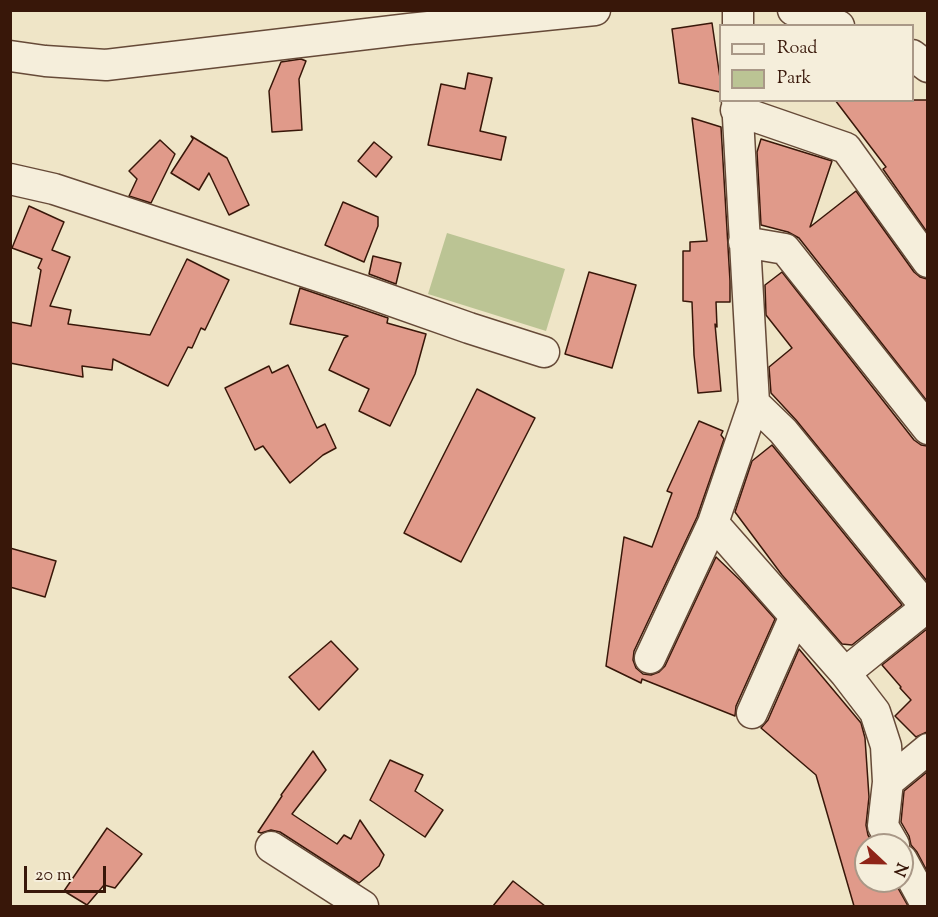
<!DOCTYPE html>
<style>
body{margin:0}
#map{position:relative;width:938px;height:917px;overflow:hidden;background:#efe5c7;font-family:"Sorts Mill Goudy",serif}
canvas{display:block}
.frame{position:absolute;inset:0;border:12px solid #381709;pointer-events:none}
.legend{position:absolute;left:719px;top:24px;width:195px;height:78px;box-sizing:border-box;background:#f5eedb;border:2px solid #a99887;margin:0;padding:8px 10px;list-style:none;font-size:18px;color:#381709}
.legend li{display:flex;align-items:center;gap:12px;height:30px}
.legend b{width:30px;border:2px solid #a99887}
.north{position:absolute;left:854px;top:833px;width:60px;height:60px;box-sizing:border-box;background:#f5eedb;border:2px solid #a99887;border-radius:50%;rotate:112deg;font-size:16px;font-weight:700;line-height:24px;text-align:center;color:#381709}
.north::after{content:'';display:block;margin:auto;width:21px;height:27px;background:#8f2418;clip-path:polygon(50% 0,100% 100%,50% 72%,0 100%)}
.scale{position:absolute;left:24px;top:866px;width:82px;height:27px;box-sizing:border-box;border:3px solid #381709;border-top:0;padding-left:8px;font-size:18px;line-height:21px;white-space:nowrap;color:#381709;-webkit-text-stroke:4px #f5eedb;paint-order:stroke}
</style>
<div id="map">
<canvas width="938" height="917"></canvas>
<div class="frame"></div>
<ul class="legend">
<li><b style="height:8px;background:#f5eedb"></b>Road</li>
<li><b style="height:16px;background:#bbc494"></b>Park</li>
</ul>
<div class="north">N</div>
<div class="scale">20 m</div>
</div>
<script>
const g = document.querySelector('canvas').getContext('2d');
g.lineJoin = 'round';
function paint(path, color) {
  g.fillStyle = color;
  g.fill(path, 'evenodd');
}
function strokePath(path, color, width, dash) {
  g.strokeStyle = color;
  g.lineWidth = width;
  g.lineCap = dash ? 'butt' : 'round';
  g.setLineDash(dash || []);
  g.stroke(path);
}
paint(new Path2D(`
 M 447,233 L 565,269 L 546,331 L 428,294 Z`), '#bbc494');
const building = new Path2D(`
 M 712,23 L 720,78 L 720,92 L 679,83 L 672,29 Z
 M 301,59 L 306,61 L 299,79 L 302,130 L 272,132 L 269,91 L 281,62 Z
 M 468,73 L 492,78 L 480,131 L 506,137 L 501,160 L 428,145 L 441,84 L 465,89 Z
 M 835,100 L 927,100 L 927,232 L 883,169 L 886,167 Z
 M 692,118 L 721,127 L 730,281 L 730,302 L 716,302 L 717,327 L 715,324 L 721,391 L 698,393 L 694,355 L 692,302 L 683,301 L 683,251 L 690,251 L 690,242 L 707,241 Z
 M 191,136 L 227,158 L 249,205 L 229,215 L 209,173 L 199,190 L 171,173 L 193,139 Z
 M 761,139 L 832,161 L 810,227 L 856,191 L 914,272 L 920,277 L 927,279 L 927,401 L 799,238 L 788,232 L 761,225 L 757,152 Z
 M 160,140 L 175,154 L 151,203 L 129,196 L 137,179 L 129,171 Z
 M 374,142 L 392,157 L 376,177 L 358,161 Z
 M 343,202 L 378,217 L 378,226 L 364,262 L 325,245 Z
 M 29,206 L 64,222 L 52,250 L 70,257 L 50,306 L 71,310 L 68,324 L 150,335 L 187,259 L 229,280 L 205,330 L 201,328 L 192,348 L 188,347 L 168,386 L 113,359 L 112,370 L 82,366 L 83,377 L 10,363 L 10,322 L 31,326 L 41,270 L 38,268 L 42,259 L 12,248 Z
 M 373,256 L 401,263 L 396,284 L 369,274 Z
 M 589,272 L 636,285 L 612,368 L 565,354 Z
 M 782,272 L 914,440 L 921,445 L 927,446 L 927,581 L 796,420 L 771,393 L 769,367 L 792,348 L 766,315 L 765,285 Z
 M 300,288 L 388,318 L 387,323 L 426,334 L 415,374 L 390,426 L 359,411 L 369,389 L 329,370 L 344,338 L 348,336 L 290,324 Z
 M 288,365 L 317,428 L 325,424 L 336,448 L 323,455 L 290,483 L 263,446 L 255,450 L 225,388 L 269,366 L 272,373 Z
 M 477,389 L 535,418 L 461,562 L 404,533 Z
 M 699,421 L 723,431 L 721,435 L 724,439 L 697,517 L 634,651 L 633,660 L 636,668 L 643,674 L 651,675 L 659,672 L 665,666 L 716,557 L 741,581 L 775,619 L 736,706 L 735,716 L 642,679 L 641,683 L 606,666 L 624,537 L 652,547 L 672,493 L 667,491 Z
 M 772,445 L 902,605 L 852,645 L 842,644 L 782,575 L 735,512 L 752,461 Z
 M 10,548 L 56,561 L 45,597 L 10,587 Z
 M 927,629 L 927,732 L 916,737 L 895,716 L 911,700 L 900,688 L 901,687 L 882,665 Z
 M 331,641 L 358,669 L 319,710 L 289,677 Z
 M 799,649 L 861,723 L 865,738 L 869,797 L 866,825 L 868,835 L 874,845 L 866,845 L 866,881 L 894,881 L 908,906 L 854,906 L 816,775 L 761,728 L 768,720 Z
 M 313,751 L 326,770 L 292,814 L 337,844 L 344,835 L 351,839 L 360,820 L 384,855 L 379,866 L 359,883 L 280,832 L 271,830 L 261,833 L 258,832 L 282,796 L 281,795 Z
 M 390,760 L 423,775 L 415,791 L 443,810 L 425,837 L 370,800 Z
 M 927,772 L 927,871 L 917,852 L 911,845 L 909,836 L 901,822 L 904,791 Z
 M 107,828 L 142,854 L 115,888 L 104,885 L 87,905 L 64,891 Z
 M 513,881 L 545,906 L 493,906 Z`);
paint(building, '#e09a8a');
strokePath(building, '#381709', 1.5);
const minor = new Path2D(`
 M 793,10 L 839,26
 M 738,26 L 738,10
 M 912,55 L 928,67
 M 10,56 L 45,61 L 106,65 L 409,29 L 595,10
 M 737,100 L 754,403 L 713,523 L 845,673 L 875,712 L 886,746 L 888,782 L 883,826 L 894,845
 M 736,110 L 846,148 L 928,262
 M 10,179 L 54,189 L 364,291 L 469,328 L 544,352
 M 744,242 L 785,249 L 928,429
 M 754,403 L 783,431 L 926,607
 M 650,658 L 713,523
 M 845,673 L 928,606
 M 752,713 L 795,616
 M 888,782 L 928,749
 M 271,847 L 363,906
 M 902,860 L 927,906`);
strokePath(minor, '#664a38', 33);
strokePath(minor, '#f5eedb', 30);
</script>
